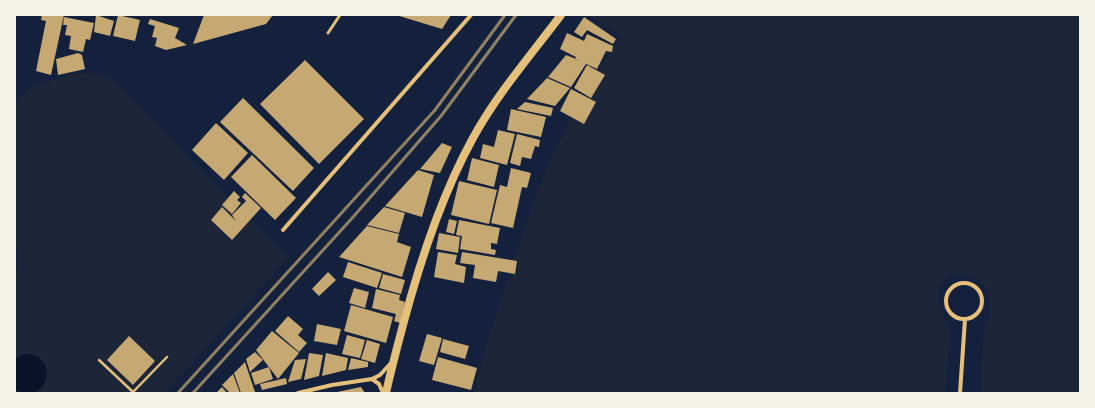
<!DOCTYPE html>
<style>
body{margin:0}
#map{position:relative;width:1095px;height:408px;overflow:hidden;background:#14213d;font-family:"PT Sans",sans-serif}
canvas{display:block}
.frame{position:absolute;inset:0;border:16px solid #f6f1e7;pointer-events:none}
</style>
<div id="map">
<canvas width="1095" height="408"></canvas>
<div class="frame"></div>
</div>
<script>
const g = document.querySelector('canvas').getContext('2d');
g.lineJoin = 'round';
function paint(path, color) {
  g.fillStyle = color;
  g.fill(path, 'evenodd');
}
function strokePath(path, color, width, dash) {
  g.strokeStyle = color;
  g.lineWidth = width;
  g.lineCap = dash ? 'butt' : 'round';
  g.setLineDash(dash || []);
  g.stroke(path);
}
paint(new Path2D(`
 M 589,15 L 1080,15 L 1080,393 L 981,393 C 982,373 982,352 984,332 C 985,326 987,323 989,318 C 991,311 990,300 988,293 C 981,270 945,268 939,290 C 935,305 948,320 950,334 L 945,393 L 475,393 C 481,357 494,322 505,287 C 522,234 539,181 564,131 C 580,98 600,68 621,37 Z
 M 75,73 C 92,72 108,75 121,86 L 201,170 L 289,257 L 165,393 L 15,393 L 15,273 C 21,263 20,251 15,240 L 15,106 L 22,95 L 31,87 Z`), '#1d2539');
paint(new Path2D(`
 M 30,354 C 62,361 44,408 15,389 L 15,359 L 21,355 Z`), '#0b132b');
paint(new Path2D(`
 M 42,15 L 64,15 L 51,75 L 36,71 L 46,21 L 41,20 Z
 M 96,15 L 114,21 L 110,36 L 94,32 Z
 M 118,15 L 140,20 L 135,41 L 113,36 Z
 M 204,15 L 273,15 L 266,24 L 193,44 Z
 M 396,15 L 451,15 L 442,29 Z
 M 64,17 L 94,23 L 90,40 L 86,39 L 83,52 L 69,49 L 71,36 L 65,35 L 67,25 L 63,25 Z
 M 584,17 L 616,39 L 613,44 L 587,30 L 582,37 L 574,32 Z
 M 150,19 L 179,28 L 175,38 L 187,45 L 166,50 L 155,46 L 157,38 L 152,37 L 155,26 L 148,24 Z
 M 567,33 L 584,41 L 587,34 L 613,46 L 612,52 L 606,51 L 597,69 L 584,63 L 586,64 L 571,87 L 548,77 L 566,55 L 581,61 L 575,59 L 576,57 L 560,49 Z
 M 78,53 L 82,55 L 85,69 L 58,75 L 56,59 Z
 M 305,60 L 364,119 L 319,164 L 260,104 Z
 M 587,65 L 605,75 L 591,98 L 574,88 Z
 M 547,78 L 570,88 L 555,106 L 527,99 Z
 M 571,89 L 596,102 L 584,124 L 560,111 Z
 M 243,98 L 314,168 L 293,191 L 220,122 Z
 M 525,102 L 553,108 L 551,116 L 517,109 Z
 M 511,109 L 546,117 L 541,137 L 507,130 Z
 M 216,123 L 248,153 L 224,180 L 192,150 Z
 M 498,130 L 515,134 L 507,165 L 480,158 L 483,144 L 494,147 Z
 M 517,134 L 540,140 L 539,147 L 535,146 L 531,159 L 522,157 L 520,166 L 510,163 Z
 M 442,143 L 452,147 L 440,173 L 420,169 Z
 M 252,155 L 296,198 L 275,220 L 231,177 Z
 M 472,158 L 499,165 L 494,187 L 467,180 Z
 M 511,168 L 531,173 L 527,188 L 522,187 L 513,228 L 491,223 L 500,185 L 507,187 Z
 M 418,170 L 434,175 L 422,217 L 385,206 Z
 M 459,181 L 497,190 L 489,224 L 451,215 Z
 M 234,191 L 240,197 L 237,200 L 241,203 L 232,214 L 222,205 Z
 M 245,193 L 261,208 L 232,240 L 211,220 L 222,207 L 236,221 L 232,215 L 246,201 L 242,197 Z
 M 384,207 L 405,213 L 399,233 L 367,225 Z
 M 449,219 L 457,221 L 454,234 L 446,232 Z
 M 459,220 L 500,228 L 497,244 L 491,243 L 491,249 L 496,250 L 495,255 L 460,249 L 462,236 L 456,235 Z
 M 367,226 L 399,234 L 397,242 L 411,247 L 402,277 L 339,257 Z
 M 439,233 L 460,237 L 458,253 L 436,249 Z
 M 438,252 L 457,255 L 455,264 L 466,267 L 464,283 L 434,277 Z
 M 462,252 L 517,261 L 515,274 L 498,271 L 496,282 L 473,278 L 475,265 L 460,263 Z
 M 348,262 L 382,273 L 377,288 L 343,277 Z
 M 328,272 L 336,280 L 319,296 L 312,289 Z
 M 383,274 L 405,280 L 401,294 L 379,288 Z
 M 354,288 L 369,292 L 365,308 L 349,303 Z
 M 376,289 L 400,295 L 399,300 L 405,302 L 400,323 L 394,321 L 396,314 L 372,308 Z
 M 351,305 L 393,317 L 386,343 L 344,331 Z
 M 288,316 L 303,329 L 298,335 L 307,343 L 299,352 L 275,331 Z
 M 317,324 L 341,329 L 337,345 L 314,341 Z
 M 272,331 L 299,353 L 278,379 L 256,350 Z
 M 427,334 L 442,338 L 434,365 L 419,361 Z
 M 347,335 L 365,340 L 360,358 L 342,354 Z
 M 129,336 L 155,361 L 133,385 L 107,360 Z
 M 443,339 L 469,346 L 465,359 L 440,352 Z
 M 367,340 L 380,344 L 375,363 L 361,359 Z
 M 255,352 L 263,360 L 250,372 L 246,359 Z
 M 309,353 L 323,355 L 319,376 L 304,380 Z
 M 326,353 L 348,358 L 346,370 L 322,376 Z
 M 438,357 L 477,368 L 471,390 L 432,380 Z
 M 351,358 L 368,362 L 368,367 L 348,370 Z
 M 306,359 L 301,379 L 288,382 L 295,360 Z
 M 245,362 L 255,392 L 253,393 L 241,393 L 234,373 Z
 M 269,367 L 273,379 L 255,385 L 251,373 Z
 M 233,374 L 240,393 L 230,393 L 222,385 Z
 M 286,378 L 287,384 L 262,390 L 260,384 Z
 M 222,387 L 227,393 L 216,393 Z
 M 361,387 L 365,393 L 337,393 L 337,392 Z`), '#c6a872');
strokePath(new Path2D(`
 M 99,360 L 133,392 L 167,357`), '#e5c07b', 2.5);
strokePath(new Path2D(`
 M 328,33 L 340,15`), '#e5c07b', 3);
strokePath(new Path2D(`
 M 283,230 L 471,15
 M946 301a18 18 0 1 1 36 0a18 18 0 1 1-36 0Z
 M 372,379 L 380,375 L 390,364
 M 298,393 L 332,385 L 372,379 L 379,384 L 383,393
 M 960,393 L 965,319`), '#e5c07b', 4);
strokePath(new Path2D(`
 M 386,393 C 391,370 397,348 403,325 C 420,261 441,196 473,138 C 497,94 531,55 561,15`), '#e5c07b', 8);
strokePath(new Path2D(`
 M 178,393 L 435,110 L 505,15
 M 193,393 L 354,216 L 441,116 L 516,15`), '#918062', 3);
</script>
